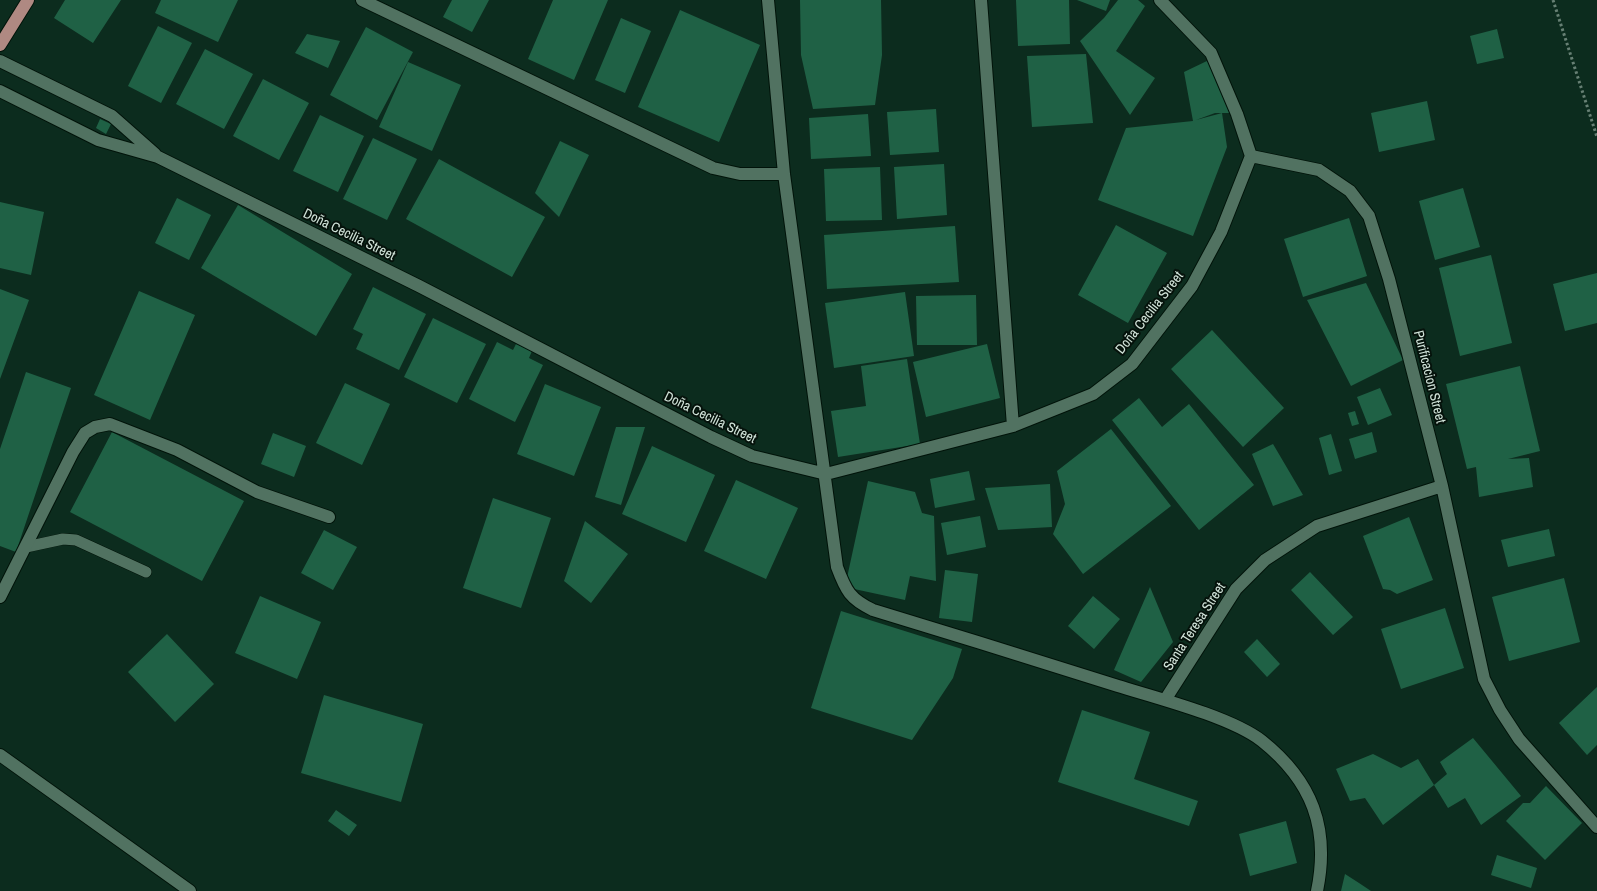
<!DOCTYPE html>
<meta charset="utf-8">
<style>
body{margin:0}
canvas{display:block;background:#0c2c1e}
</style>
<canvas width="1597" height="891"></canvas>
<script>
const g = document.querySelector('canvas').getContext('2d');
g.lineJoin = 'round';
function paint(path, color) {
  g.fillStyle = color;
  g.fill(path, 'evenodd');
}
function strokePath(path, color, width, dash) {
  g.strokeStyle = color;
  g.lineWidth = width;
  g.lineCap = dash ? 'butt' : 'round';
  g.setLineDash(dash || []);
  g.stroke(path);
}
function label(font, color, halo, rows, align = 'center') {
  g.font = font + ' "Archivo Narrow",sans-serif';
  g.lineWidth = 4;
  g.setLineDash([]);
  g.textBaseline = 'middle';
  g.strokeStyle = halo;
  g.fillStyle = color;
  for (const [text, x, y, turn = 0] of rows) {
    g.save();
    g.translate(x, y);
    g.rotate((+turn || 0) * Math.PI / 180);
    g.textAlign = isNaN(turn) ? turn : align;
    if (halo) g.strokeText(text, 0, 0);
    g.fillText(text, 0, 0);
    g.restore();
  }
}
paint(new Path2D(`
 M 65,0 L 121,0 L 93,43 L 54,18 Z
 M 161,0 L 238,0 L 218,42 L 155,13 Z
 M 452,0 L 489,0 L 472,32 L 443,17 Z
 M 553,0 L 608,0 L 574,80 L 528,59 Z
 M 800,0 L 881,0 L 882,55 L 875,105 L 813,109 L 801,55 Z
 M 1016,0 L 1069,0 L 1070,44 L 1018,46 Z
 M 1077,0 L 1110,0 L 1106,11 Z
 M 1118,0 L 1138,0 L 1145,6 L 1116,51 L 1155,78 L 1130,115 L 1080,41 L 1104,18 Z
 M 680,10 L 760,45 L 719,142 L 638,107 Z
 M 621,18 L 651,31 L 625,93 L 595,80 Z
 M 158,26 L 192,43 L 161,103 L 128,86 Z
 M 366,27 L 413,52 L 377,120 L 330,95 Z
 M 1497,29 L 1504,58 L 1477,64 L 1470,36 Z
 M 307,34 L 340,41 L 328,68 L 295,53 Z
 M 205,49 L 253,74 L 224,129 L 176,104 Z
 M 1086,54 L 1093,123 L 1032,127 L 1027,56 Z
 M 1209,60 L 1233,113 L 1215,113 L 1196,120 L 1222,113 L 1227,147 L 1193,236 L 1098,200 L 1126,128 L 1193,121 L 1184,72 Z
 M 408,62 L 461,85 L 432,151 L 379,127 Z
 M 263,79 L 309,103 L 279,160 L 233,136 Z
 M 1427,101 L 1435,140 L 1379,152 L 1371,113 Z
 M 936,109 L 939,152 L 890,155 L 887,112 Z
 M 868,114 L 871,156 L 811,159 L 809,118 Z
 M 320,115 L 364,136 L 338,192 L 293,171 Z
 M 100,119 L 111,124 L 106,134 L 96,128 Z
 M 373,138 L 417,159 L 387,220 L 343,199 Z
 M 560,141 L 589,155 L 559,217 L 535,193 Z
 M 439,159 L 545,217 L 512,277 L 406,219 Z
 M 944,164 L 947,215 L 897,219 L 894,167 Z
 M 880,167 L 882,220 L 826,221 L 824,169 Z
 M 1463,188 L 1480,247 L 1435,260 L 1419,201 Z
 M 177,198 L 211,215 L 189,260 L 155,243 Z
 M 0,202 L 44,212 L 31,275 L 0,268 Z
 M 238,205 L 352,274 L 316,336 L 201,268 Z
 M 1349,218 L 1367,276 L 1303,297 L 1284,239 Z
 M 1116,225 L 1167,253 L 1128,323 L 1078,295 Z
 M 955,226 L 959,282 L 827,289 L 824,235 Z
 M 1491,255 L 1512,343 L 1460,356 L 1439,268 Z
 M 1597,273 L 1597,323 L 1565,331 L 1553,284 Z
 M 1366,283 L 1403,360 L 1351,386 L 1307,300 Z
 M 373,287 L 426,314 L 399,370 L 356,349 L 363,334 L 353,329 Z
 M 0,289 L 29,300 L 0,379 Z
 M 139,291 L 195,315 L 150,420 L 94,395 Z
 M 905,292 L 914,356 L 834,368 L 825,303 Z
 M 976,295 L 977,345 L 917,345 L 916,296 Z
 M 433,318 L 486,344 L 457,403 L 404,377 Z
 M 1212,330 L 1284,408 L 1243,447 L 1171,369 Z
 M 497,342 L 513,350 L 516,344 L 532,351 L 529,358 L 543,365 L 515,422 L 469,399 Z
 M 987,344 L 1000,398 L 926,417 L 913,362 Z
 M 907,359 L 920,444 L 838,457 L 831,411 L 866,406 L 861,366 Z
 M 1520,366 L 1540,451 L 1508,459 L 1529,458 L 1533,487 L 1479,497 L 1476,467 L 1467,469 L 1446,384 Z
 M 26,372 L 71,388 L 16,552 L 0,546 L 0,449 Z
 M 345,383 L 390,404 L 362,465 L 316,443 Z
 M 545,384 L 601,407 L 574,476 L 517,454 Z
 M 1380,388 L 1392,415 L 1368,425 L 1357,397 Z
 M 1139,398 L 1162,427 L 1189,404 L 1254,485 L 1199,530 L 1112,420 Z
 M 1355,411 L 1359,424 L 1352,426 L 1348,413 Z
 M 616,427 L 645,427 L 621,505 L 595,497 Z
 M 1111,429 L 1171,506 L 1083,574 L 1053,534 L 1065,504 L 1057,471 Z
 M 112,432 L 244,501 L 202,581 L 70,512 Z
 M 1372,432 L 1377,452 L 1355,459 L 1349,439 Z
 M 273,433 L 306,446 L 294,477 L 261,464 Z
 M 1331,434 L 1342,471 L 1329,475 L 1319,438 Z
 M 1273,444 L 1303,495 L 1273,506 L 1252,454 Z
 M 652,446 L 715,475 L 686,542 L 622,514 Z
 M 969,471 L 975,500 L 935,508 L 930,479 Z
 M 736,480 L 798,508 L 766,579 L 704,551 Z
 M 868,481 L 915,492 L 922,513 L 934,516 L 936,581 L 910,576 L 905,600 L 845,587 Z
 M 1050,484 L 1052,527 L 998,530 L 985,488 Z
 M 493,498 L 551,518 L 521,608 L 463,588 Z
 M 980,516 L 986,547 L 947,555 L 941,523 Z
 M 1409,517 L 1433,580 L 1397,594 L 1390,590 L 1383,589 L 1363,536 Z
 M 585,521 L 628,554 L 591,603 L 564,581 Z
 M 1549,529 L 1555,556 L 1508,567 L 1501,540 Z
 M 324,530 L 357,547 L 333,590 L 301,573 Z
 M 945,570 L 978,574 L 972,622 L 939,618 Z
 M 1310,572 L 1353,617 L 1333,635 L 1291,590 Z
 M 1564,578 L 1580,642 L 1509,661 L 1492,597 Z
 M 1150,587 L 1173,642 L 1141,682 L 1114,670 Z
 M 260,596 L 321,622 L 297,679 L 235,653 Z
 M 1093,596 L 1120,619 L 1094,649 L 1068,626 Z
 M 1445,608 L 1464,668 L 1401,689 L 1381,629 Z
 M 841,611 L 962,649 L 953,678 L 912,740 L 811,708 Z
 M 167,634 L 214,684 L 175,722 L 128,672 Z
 M 1257,639 L 1280,664 L 1267,677 L 1244,652 Z
 M 1597,687 L 1597,745 L 1587,755 L 1559,723 Z
 M 324,695 L 423,724 L 401,802 L 301,773 Z
 M 1082,710 L 1150,732 L 1134,779 L 1198,801 L 1189,826 L 1058,782 Z
 M 1473,738 L 1521,796 L 1481,825 L 1465,798 L 1448,808 L 1434,785 L 1383,825 L 1365,798 L 1350,801 L 1336,769 L 1373,754 L 1401,768 L 1418,759 L 1434,785 L 1447,774 L 1440,762 Z
 M 1546,786 L 1582,823 L 1545,860 L 1506,821 L 1523,803 L 1530,803 Z
 M 336,810 L 357,825 L 349,836 L 328,821 Z
 M 1286,821 L 1297,863 L 1250,876 L 1239,834 Z
 M 1497,855 L 1537,868 L 1531,888 L 1491,875 Z
 M 1345,874 L 1359,883 L 1371,891 L 1341,891 Z`), '#1f6145');
const lane = new Path2D(`
 M 26,547 L 63,539 L 76,540 L 146,572`);
const street = new Path2D(`
 M 362,0 L 713,168 L 740,174 L 784,174
 M 768,0 L 784,174 L 837,567 C 846,591 850,599 873,610 C 955,635 1036,660 1118,686 C 1157,698 1231,717 1262,741 C 1312,781 1330,828 1317,891
 M 981,0 L 1013,426
 M 1160,0 L 1211,53 L 1237,114 L 1251,156
 M 0,61 L 112,116 L 155,154
 M 0,91 L 98,140 L 158,157 L 419,286 L 711,437 L 752,456 L 826,474 L 1013,426 L 1093,394 L 1132,364 L 1192,286 L 1221,232 L 1251,156
 M 1251,156 L 1319,170 L 1350,191 L 1369,216 L 1389,279 L 1442,486 L 1484,679 L 1500,710 L 1519,739 L 1597,827
 M 0,597 L 73,452 L 85,433 L 95,427 L 110,424 L 177,450 L 257,492 L 329,517
 M 1165,700 L 1236,589 L 1265,560 L 1317,526 L 1442,486
 M 0,755 L 190,891`);
const primary = new Path2D(`
 M 0,45 L 28,0`);
strokePath(lane, '#001309', 12);
strokePath(street, '#001309', 14);
strokePath(primary, '#001309', 14);
strokePath(new Path2D(`
 M 1553,0 L 1597,137`), '#678074', 3, [2.5, 2.5]);
strokePath(lane, '#517261', 11);
strokePath(street, '#517261', 12);
strokePath(primary, '#af8982', 12);
label('14px', '#d2e4da', '#05120b', [
 ["Doña Cecilia Street",349,235,26],
 ["Doña Cecilia Street",1150,313,-52],
 ["Purificacion Street",1429,377,76],
 ["Doña Cecilia Street",710,418,26],
 ["Santa Teresa Street",1195,627,-57]
]);
</script>
